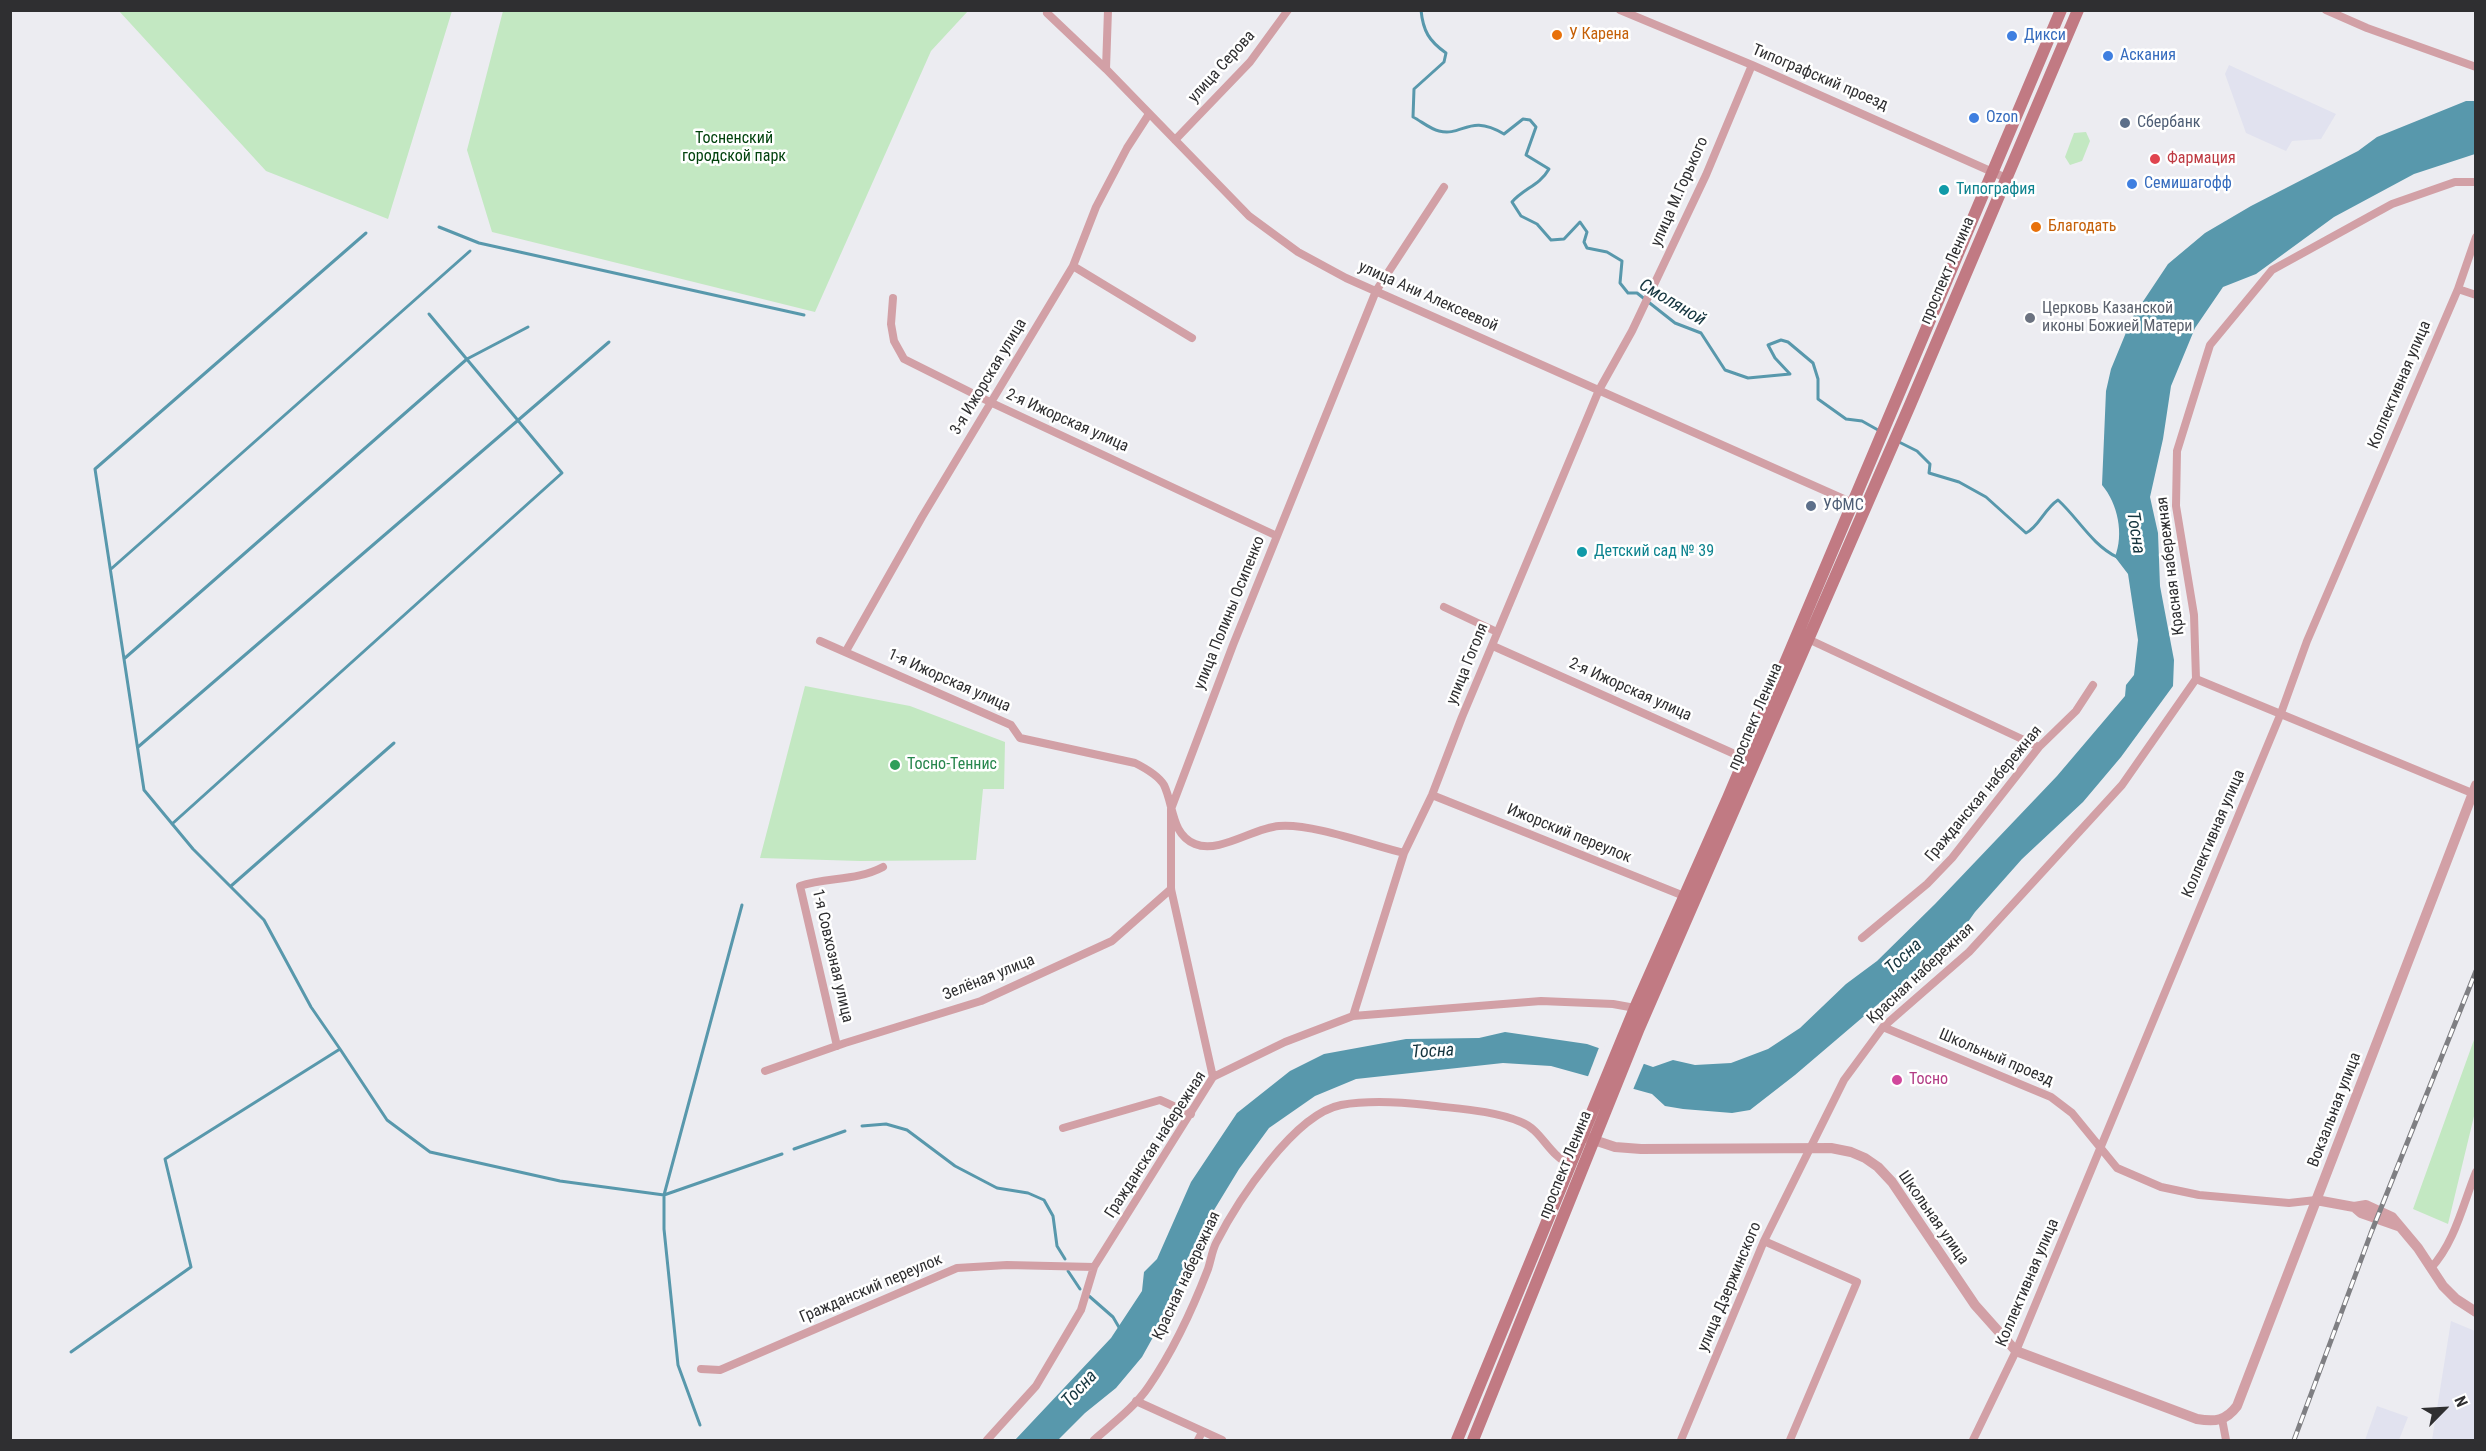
<!DOCTYPE html>
<meta charset="utf-8">
<style>
body{margin:0}
#map{position:relative;width:2486px;height:1451px;overflow:hidden;background:#ececf1;font-family:"Roboto Condensed",sans-serif}
canvas{display:block}
.frame{position:absolute;inset:0;border:12px solid #2f2f31;pointer-events:none}
.north{position:absolute;left:2414px;top:1379px;width:60px;height:60px;-webkit-text-stroke:4px #fff;paint-order:stroke;rotate:66deg;font-size:16px;font-weight:700;line-height:24px;text-align:center;color:#2f2f31}
.north::after{content:'';display:block;margin:auto;width:21px;height:27px;background:#2f2f31;clip-path:polygon(50% 0,100% 100%,50% 72%,0 100%)}
</style>
<div id="map">
<canvas width="2486" height="1451"></canvas>
<div class="frame"></div>
<div class="north">N</div>
</div>
<script>
const g = document.querySelector('canvas').getContext('2d');
g.lineJoin = 'round';
function paint(path, color) {
  g.fillStyle = color;
  g.fill(path, 'evenodd');
}
function strokePath(path, color, width, dash) {
  g.strokeStyle = color;
  g.lineWidth = width;
  g.lineCap = dash ? 'butt' : 'round';
  g.setLineDash(dash || []);
  g.stroke(path);
}
function label(font, color, halo, rows, align = 'center') {
  g.font = font + ' "Roboto Condensed",sans-serif';
  g.lineWidth = 5;
  g.setLineDash([]);
  g.textBaseline = 'middle';
  g.strokeStyle = halo;
  g.fillStyle = color;
  for (const [text, x, y, turn = 0] of rows) {
    g.save();
    g.translate(x, y);
    g.rotate((+turn || 0) * Math.PI / 180);
    g.textAlign = isNaN(turn) ? turn : align;
    if (halo) g.strokeText(text, 0, 0);
    g.fillText(text, 0, 0);
    g.restore();
  }
}
paint(new Path2D(`
 M 2229,65 L 2336,114 L 2321,139 L 2292,141 L 2286,151 L 2246,133 L 2225,74 Z
 M 2451,1321 L 2475,1331 L 2475,1440 L 2432,1440 Z
 M 2377,1406 L 2408,1417 L 2399,1440 L 2365,1440 Z`), '#e1e2ef');
paint(new Path2D(`
 M 119,11 L 452,11 L 388,219 L 266,171 Z
 M 503,11 L 503,10 L 968,11 L 931,51 L 815,312 L 492,232 L 467,150 Z
 M 2086,132 L 2090,141 L 2082,161 L 2070,165 L 2065,157 L 2074,133 Z
 M 805,686 L 910,706 L 1005,742 L 1004,789 L 983,789 L 976,860 L 860,861 L 760,858 Z
 M 2475,1037 L 2475,1112 L 2448,1224 L 2413,1209 Z`), '#c3e8c2');
paint(new Path2D(`
 M 2466,101 L 2475,101 L 2475,154 L 2414,174 L 2334,217 L 2256,274 L 2223,287 L 2195,328 L 2171,386 L 2163,439 L 2150,497 L 2158,533 L 2160,586 L 2174,660 L 2173,686 L 2121,757 L 2083,802 L 2022,859 L 1975,912 L 1958,936 L 1795,1075 L 1750,1110 L 1732,1113 L 1683,1109 L 1665,1106 L 1652,1094 L 1569,1071 L 1551,1066 L 1503,1063 L 1356,1079 L 1315,1096 L 1269,1128 L 1239,1169 L 1211,1215 L 1194,1246 L 1172,1303 L 1142,1357 L 1116,1388 L 1085,1413 L 1058,1440 L 1015,1440 L 1111,1338 L 1142,1291 L 1144,1272 L 1157,1259 L 1191,1182 L 1237,1113 L 1290,1071 L 1324,1054 L 1406,1039 L 1479,1038 L 1505,1032 L 1587,1044 L 1653,1067 L 1673,1060 L 1695,1065 L 1731,1063 L 1768,1049 L 1800,1028 L 1846,984 L 1877,961 L 1935,904 L 2057,776 L 2125,696 L 2126,685 L 2134,675 L 2138,640 L 2128,574 L 2115,557 C 2124,534 2118,504 2102,485 L 2106,391 L 2111,369 L 2132,318 L 2168,264 L 2205,233 L 2251,206 L 2358,151 L 2377,137 Z`), '#5898ac');
paint(new Path2D(`
 M 1600,1045 L 1645,1061 L 1632,1092 L 1587,1079 Z`), '#ececf1');
strokePath(new Path2D(`
 M 1421,10 C 1423,31 1429,41 1446,53 L 1444,62 L 1414,89 L 1413,117 C 1421,121 1430,129 1439,131 C 1463,137 1469,113 1504,134 L 1523,119 L 1530,120 L 1536,127 L 1526,155 L 1549,169 C 1540,185 1523,189 1512,202 L 1521,216 L 1537,224 L 1551,240 L 1564,239 L 1580,222 L 1587,232 L 1584,242 L 1587,248 L 1607,252 L 1622,261 L 1620,283 L 1628,293 L 1637,293 L 1675,323 L 1701,333 L 1725,370 L 1748,378 L 1790,374 L 1775,358 L 1768,345 L 1781,340 L 1788,342 L 1813,363 L 1818,379 L 1818,399 L 1846,419 L 1862,421 L 1878,430
 M 439,227 L 479,243 L 804,315
 M 1897,441 L 1917,451 L 1930,464 L 1929,473 L 1959,482 L 1986,497 L 2026,533 C 2039,527 2044,509 2058,500 C 2078,518 2092,545 2117,557
 M 111,569 L 470,251
 M 125,658 L 467,359 L 528,327
 M 138,747 L 609,342
 M 172,824 L 562,473 L 429,314
 M 231,886 L 394,743
 M 340,1049 L 387,1120 L 430,1152 L 560,1181 L 664,1195 L 782,1154
 M 862,1126 L 886,1124 L 907,1130 L 955,1166 L 997,1188 L 1028,1193 L 1044,1200 L 1053,1216 L 1057,1246 L 1065,1259
 M 794,1149 L 845,1131
 M 1068,1271 L 1080,1289
 M 1089,1296 L 1113,1317 L 1120,1329
 M 71,1352 L 191,1267 L 165,1159 L 340,1049 L 311,1007 L 264,920 L 193,849 L 144,790 L 95,469 L 366,233
 M 700,1425 L 678,1365 L 664,1229 L 664,1195 L 742,905`), '#5898ac', 3);
strokePath(new Path2D(`
 M 1620,10 L 1752,65 L 2006,178
 M 2326,10 L 2367,28 L 2476,67
 M 1047,13 L 1106,69 L 1249,216 L 1298,252 L 1346,278 L 1864,508
 M 1106,69 L 1108,10
 M 1175,140 L 1250,62 L 1288,10
 M 1073,266 L 1192,338
 M 2458,289 L 2476,295
 M 893,298 L 891,324 L 894,341 L 904,359 L 992,403 L 1277,536
 M 1444,607 L 1497,632
 M 1808,639 L 2039,747
 M 820,641 L 1011,725 L 1020,738 L 1135,763 C 1145,768 1158,775 1164,785 C 1174,806 1171,834 1195,844 C 1219,854 1253,828 1279,826 C 1311,823 1371,845 1404,853
 M 1493,646 L 1748,760
 M 846,651 L 922,517 L 1073,266 L 1096,207 L 1127,148 L 1149,114
 M 2196,679 L 2472,793
 M 1432,795 L 1689,898
 M 1862,938 L 1927,884 L 1952,858 L 2039,747 L 2076,711 L 2093,685
 M 1353,1016 L 1404,853 L 1432,795 L 1462,717 L 1599,390 L 1632,331 L 1706,175 L 1752,65
 M 1883,1027 L 2051,1097 L 2072,1113 L 2117,1168 L 2161,1187 L 2199,1195 L 2289,1203 L 2316,1200
 M 837,1046 L 800,886 C 827,877 857,881 883,867
 M 765,1071 L 845,1043 L 981,1001 L 1112,941 L 1171,889
 M 1213,1077 L 1171,889 L 1171,809 L 1233,645 L 1376,291 L 1444,187
 M 1063,1128 L 1160,1100 L 1191,1114
 M 1764,1241 L 1857,1282 L 1790,1440
 M 2431,1268 C 2455,1242 2463,1204 2476,1172
 M 701,1369 L 720,1370 L 957,1268 L 1007,1265 L 1094,1267
 M 1136,1401 L 1222,1440
 M 2222,1419 L 2226,1440
 M 987,1440 L 1036,1386 L 1081,1310 L 1094,1267 L 1213,1077 L 1285,1042 L 1353,1016 L 1541,1001 L 1613,1004 L 1635,1008
 M 1094,1440 C 1112,1424 1135,1407 1149,1386 C 1173,1351 1193,1308 1208,1269 C 1211,1260 1212,1251 1216,1243 C 1237,1202 1294,1114 1341,1105 C 1369,1100 1400,1102 1427,1105 C 1458,1109 1492,1110 1521,1122 C 1542,1130 1548,1155 1571,1165
 M 1198,1440 L 1202,1432
 M 1681,1440 L 1764,1241 L 1844,1080 L 1883,1027 L 1969,952 L 2122,785 L 2196,679 L 2194,615 L 2176,506 L 2177,451 L 2210,345 L 2272,270 L 2392,204 L 2455,182 L 2476,182
 M 1973,1440 L 2016,1351 L 2281,713 L 2307,641 L 2458,289 L 2476,237`), '#d2a0a6', 8);
strokePath(new Path2D(`
 M 1588,1138 L 1615,1147 L 1641,1149 L 1831,1148 L 1851,1152 L 1865,1158 L 1878,1167 L 1892,1182 L 1975,1305 L 2016,1351 L 2197,1419 C 2215,1422 2226,1421 2237,1406 L 2476,785
 M 2316,1200 L 2354,1207 L 2366,1205 L 2392,1217 L 2418,1248 L 2443,1286 L 2456,1299 L 2476,1312
 M 2354,1207 L 2361,1213 L 2398,1226`), '#d2a0a6', 10);
strokePath(new Path2D(`
 M 1457,1440 L 1635,1008 L 1728,798 L 2061,10
 M 1473,1440 L 1639,1028 L 1910,405 L 2078,10`), '#c17a83', 12);
const rail = new Path2D(`
 M 2294,1440 L 2371,1233 L 2476,971`);
strokePath(rail, '#7f7f83', 5);
strokePath(rail, '#fff', 3, [9]);
for (const [x, y, r, color] of [
 [1557,35,6,"#e8710a"],
 [2012,36,6,"#3f7fe0"],
 [2108,56,6,"#3f7fe0"],
 [1974,118,6,"#3f7fe0"],
 [2125,123,6,"#5c6f8a"],
 [2155,159,6,"#e0444e"],
 [2132,184,6,"#3f7fe0"],
 [1944,190,6,"#0f9aa8"],
 [2036,227,6,"#e8710a"],
 [2030,318,6,"#6b7280"],
 [1811,506,6,"#5c6f8a"],
 [1582,552,6,"#0f9aa8"],
 [895,765,6,"#2e9e5b"],
 [1897,1080,6,"#d1479c"]
]) {
  const dot = new Path2D();
  dot.arc(x, y, r, 0, 2 * Math.PI);
  g.fillStyle = color;
  g.fill(dot);
  strokePath(dot, '#fff', 2);
}
label('16px', '#c56008', '#fff', [
 ["У Карена",1569,35],
 ["Благодать",2048,227]
], 'left');
label('16px', '#366cbe', '#fff', [
 ["Дикси",2024,36],
 ["Аскания",2120,56],
 ["Ozon",1986,118],
 ["Семишагофф",2144,184]
], 'left');
label('16px', '#2f2f31', '#fff', [
 ["улица Серова",1222,67,-48],
 ["Типографский проезд",1820,78,23],
 ["улица М.Горького",1680,192,-66],
 ["проспект Ленина",1948,271,-67],
 ["улица Ани Алексеевой",1428,297,24],
 ["3-я Ижорская улица",989,377,-59],
 ["Коллективная улица",2400,385,-67],
 ["2-я Ижорская улица",1067,421,24],
 ["Красная набережная",2171,566,-97],
 ["улица Полины Осипенко",1230,613,-68],
 ["улица Гоголя",1468,664,-68],
 ["1-я Ижорская улица",949,681,24],
 ["2-я Ижорская улица",1630,690,24],
 ["проспект Ленина",1756,717,-67],
 ["Гражданская набережная",1984,794,-50],
 ["Ижорский переулок",1569,834,22],
 ["Коллективная улица",2214,834,-67],
 ["1-я Совхозная улица",832,956,77],
 ["Красная набережная",1921,974,-43],
 ["Зелёная улица",989,978,-22],
 ["Школьный проезд",1996,1058,23],
 ["Вокзальная улица",2335,1110,-69],
 ["Гражданская набережная",1156,1145,-57],
 ["проспект Ленина",1566,1165,-68],
 ["Школьная улица",1933,1218,55],
 ["Красная набережная",1187,1276,-65],
 ["Коллективная улица",2028,1283,-67],
 ["улица Дзержинского",1730,1287,-67],
 ["Гражданский переулок",871,1289,-23]
]);
label('16px', '#4e5e75', '#fff', [
 ["Сбербанк",2137,123],
 ["УФМС",1823,506]
], 'left');
label('16px', '#03430e', '#fff', [
 ["Тосненский",734,139],
 ["городской парк",734,157]
]);
label('16px', '#be3a42', '#fff', [
 ["Фармация",2167,159]
], 'left');
label('16px', '#0d838f', '#fff', [
 ["Типография",1956,190],
 ["Детский сад № 39",1594,552]
], 'left');
label('16px', '#5b616d', '#fff', [
 ["Церковь Казанской",2042,309],
 ["иконы Божией Матери",2042,327]
], 'left');
label('16px', '#27864d', '#fff', [
 ["Тосно-Теннис",907,765]
], 'left');
label('16px', '#b23c85', '#fff', [
 ["Тосно",1909,1080]
], 'left');
label('italic 18px', '#15353f', '#fff', [
 ["Смоляной",1672,303,31],
 ["Тосна",2135,533,81],
 ["Тосна",1904,957,-42],
 ["Тосна",1433,1052,-3],
 ["Тосна",1080,1389,-47]
]);
</script>
